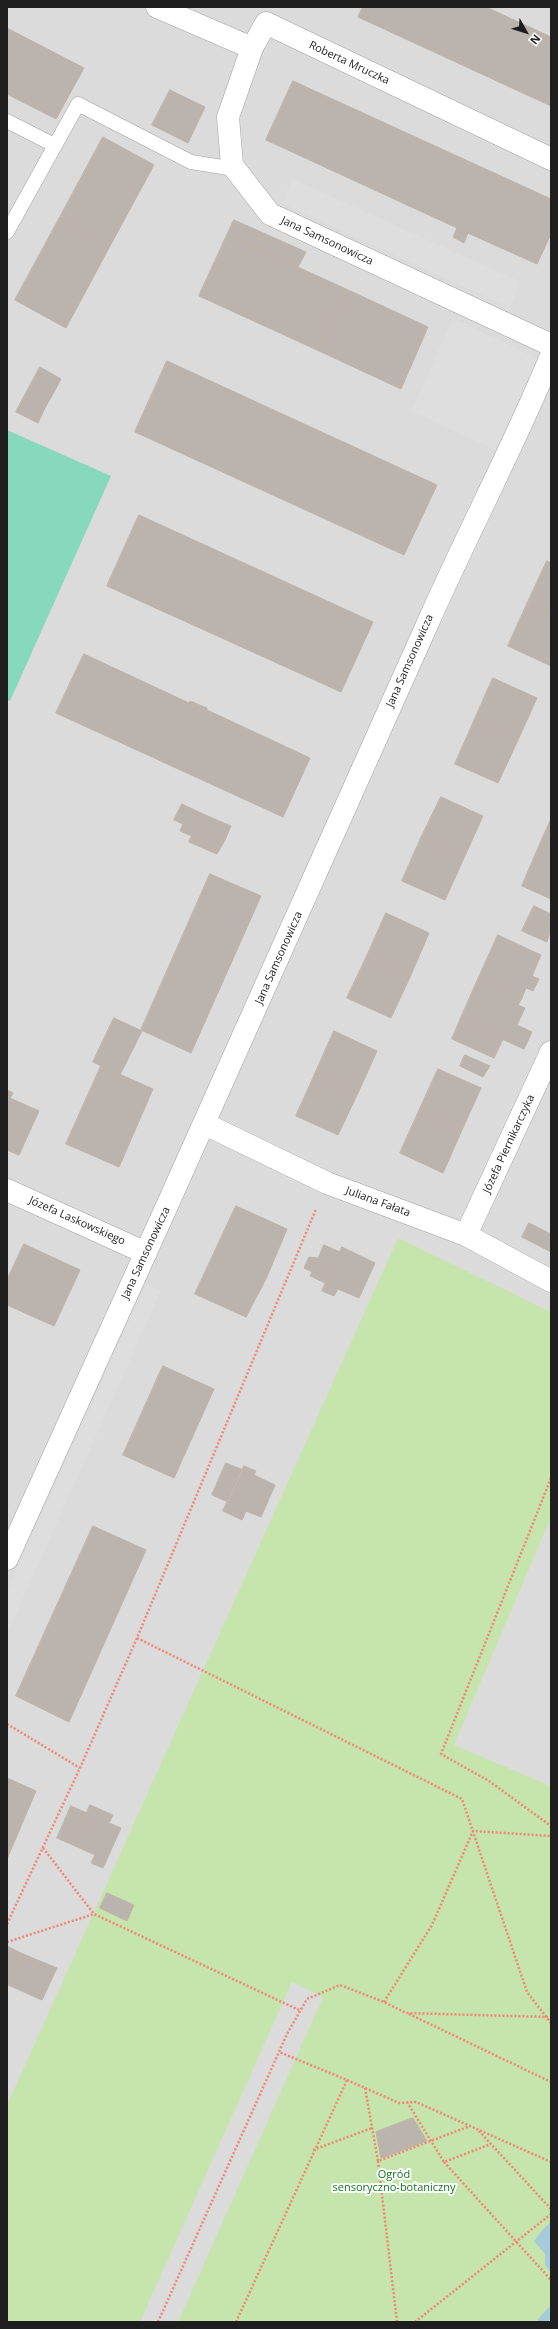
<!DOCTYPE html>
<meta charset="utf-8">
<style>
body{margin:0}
#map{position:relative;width:558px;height:2329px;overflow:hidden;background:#eeebe4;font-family:"Open Sans",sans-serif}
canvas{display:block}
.frame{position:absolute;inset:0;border:8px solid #1e1e1e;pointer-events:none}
.north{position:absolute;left:506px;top:12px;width:40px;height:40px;-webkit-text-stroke:3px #fff;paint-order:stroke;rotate:129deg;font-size:11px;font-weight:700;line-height:16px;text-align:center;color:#1e1e1e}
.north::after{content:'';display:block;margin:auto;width:14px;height:18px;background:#1e1e1e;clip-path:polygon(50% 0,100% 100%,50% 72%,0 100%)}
</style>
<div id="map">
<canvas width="558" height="2329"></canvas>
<div class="frame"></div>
<div class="north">N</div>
</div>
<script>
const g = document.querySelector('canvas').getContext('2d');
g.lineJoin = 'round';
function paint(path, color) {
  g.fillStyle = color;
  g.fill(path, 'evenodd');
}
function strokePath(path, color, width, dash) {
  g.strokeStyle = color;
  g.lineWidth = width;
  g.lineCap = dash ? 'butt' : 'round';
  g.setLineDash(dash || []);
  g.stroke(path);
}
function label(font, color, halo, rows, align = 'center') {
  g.font = font + ' "Open Sans",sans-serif';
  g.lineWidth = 4;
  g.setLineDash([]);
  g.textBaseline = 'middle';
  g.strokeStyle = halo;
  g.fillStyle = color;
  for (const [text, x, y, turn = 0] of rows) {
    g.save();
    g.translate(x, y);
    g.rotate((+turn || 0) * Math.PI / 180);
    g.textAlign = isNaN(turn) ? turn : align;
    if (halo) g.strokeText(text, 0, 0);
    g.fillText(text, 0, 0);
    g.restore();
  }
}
paint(new Path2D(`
 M 7,7 L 551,7 L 551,2322 L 7,2322 Z`), '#dcdbdb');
paint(new Path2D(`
 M 398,1238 L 551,1312 L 551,1517 L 454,1745 L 551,1786 L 551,2322 L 178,2322 L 323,1997 L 292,1982 L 140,2322 L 7,2322 L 7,2105 Z`), '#c6e5ad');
paint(new Path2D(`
 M 7,430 L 111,476 L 10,701 L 7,700 Z`), '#87d9bd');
paint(new Path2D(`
 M 292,179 L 521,282 L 510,308 L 282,203 Z
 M 453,319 L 548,363 L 507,455 L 411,411 Z
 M 146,1284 L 161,1291 L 7,1634 L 7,1591 Z`), '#dedede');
paint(new Path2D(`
 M 550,2223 L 551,2224 L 551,2273 L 545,2265 L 545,2254 L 534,2241 L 544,2228 Z`), '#a7ccd9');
strokePath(new Path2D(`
 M 542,2322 L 551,2312`), '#a7ccd9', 10);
const building = new Path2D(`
 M 363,7 L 486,7 L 551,37 L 551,106 L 358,17 Z
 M 7,28 L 84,68 L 56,119 L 7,94 Z
 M 293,81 L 551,199 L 551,234 L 537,264 L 468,233 L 464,243 L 453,237 L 457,228 L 266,140 Z
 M 170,90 L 205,107 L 188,143 L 152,125 Z
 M 103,137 L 154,165 L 110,246 L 59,219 Z
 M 59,219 L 110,246 L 66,328 L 15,300 Z
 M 234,220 L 306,252 L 298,267 L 227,235 Z
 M 227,235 L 346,289 L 317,350 L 199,296 Z
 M 346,289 L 428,327 L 401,389 L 317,350 Z
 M 167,361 L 437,485 L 404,555 L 135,432 Z
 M 40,367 L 61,379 L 53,394 L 32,382 Z
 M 32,382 L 53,394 L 45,408 L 24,397 Z
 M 24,397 L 45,408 L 38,423 L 16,412 Z
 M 139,515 L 373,622 L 341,692 L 107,586 Z
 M 547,561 L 551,563 L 551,614 L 527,604 Z
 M 527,604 L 551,614 L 551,666 L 508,646 Z
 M 84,654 L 189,703 L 190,701 L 207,708 L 207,710 L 310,758 L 283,817 L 56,713 Z
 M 493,678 L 537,698 L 518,740 L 474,721 Z
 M 474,721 L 518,740 L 498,783 L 455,764 Z
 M 441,797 L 483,816 L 464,858 L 421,838 Z
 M 182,804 L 203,814 L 192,836 L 180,831 L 183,824 L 174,820 Z
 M 203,814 L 231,826 L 225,840 L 196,827 Z
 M 551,819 L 551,848 L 540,844 Z
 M 196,827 L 225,840 L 217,854 L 189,842 Z
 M 421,838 L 464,858 L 445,900 L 402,881 Z
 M 540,844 L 551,848 L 551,899 L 522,886 Z
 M 210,874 L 261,896 L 191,1053 L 141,1030 Z
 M 534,906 L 551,914 L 551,929 L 528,918 Z
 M 386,913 L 429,933 L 411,975 L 367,956 Z
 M 528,918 L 551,929 L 547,942 L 522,931 Z
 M 498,935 L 541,955 L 532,976 L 539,979 L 533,991 L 526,988 L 522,998 L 479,977 Z
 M 367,956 L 411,975 L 391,1018 L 347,998 Z
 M 479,977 L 522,998 L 518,1005 L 525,1008 L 517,1025 L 532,1032 L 524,1049 L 460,1020 Z
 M 114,1018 L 142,1031 L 120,1075 L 93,1062 Z
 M 460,1020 L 503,1039 L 494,1058 L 452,1039 Z
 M 334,1031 L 377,1051 L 358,1093 L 315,1074 Z
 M 465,1055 L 490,1066 L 483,1077 L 460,1066 Z
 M 101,1066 L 153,1089 L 119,1167 L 66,1144 Z
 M 438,1069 L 481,1088 L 462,1130 L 419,1111 Z
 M 315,1074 L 358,1093 L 338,1135 L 296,1116 Z
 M 7,1090 L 13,1093 L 10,1098 L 39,1111 L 19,1155 L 7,1150 Z
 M 419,1111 L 462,1130 L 443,1173 L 400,1153 Z
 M 236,1206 L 287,1229 L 266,1279 L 246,1317 L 195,1294 Z
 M 529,1223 L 551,1234 L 551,1252 L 522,1237 Z
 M 24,1244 L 80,1270 L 54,1326 L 7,1305 L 7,1280 Z
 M 324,1245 L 340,1252 L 325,1283 L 310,1276 L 312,1272 L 304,1268 L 309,1257 L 318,1258 Z
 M 342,1247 L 375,1263 L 359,1298 L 338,1289 L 334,1296 L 322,1291 Z
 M 163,1366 L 214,1389 L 174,1478 L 123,1455 Z
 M 226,1463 L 243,1470 L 228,1502 L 212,1495 Z
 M 244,1466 L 256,1471 L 254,1475 L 275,1485 L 261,1517 L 246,1511 L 242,1520 L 223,1511 Z
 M 93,1526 L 146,1550 L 69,1722 L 16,1696 Z
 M 7,1778 L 36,1791 L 7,1859 Z
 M 90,1805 L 113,1815 L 109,1823 L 121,1828 L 103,1868 L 91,1863 L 95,1855 L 73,1845 Z
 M 71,1806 L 87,1813 L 73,1845 L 57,1838 Z
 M 107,1893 L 134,1905 L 127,1921 L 100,1908 Z
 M 7,1946 L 23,1954 L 8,1985 L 7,1984 Z
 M 23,1954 L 57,1968 L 42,2000 L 8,1985 Z
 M 413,2118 L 427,2141 L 381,2158 L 376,2132 Z`);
paint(building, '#bbb4ae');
strokePath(building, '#bfb3a8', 1);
const service = new Path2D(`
 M 7,121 L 54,145
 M 7,232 L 78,104 L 191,162 L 235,169`);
const minor = new Path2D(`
 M 157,7 L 252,48 L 266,23 L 551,159
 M 252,48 L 228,117 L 232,165 L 270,214 L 551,345
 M 205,1124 L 327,1183 L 466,1235 L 551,1281
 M 7,1190 L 146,1253
 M 466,1235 L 551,1052
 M 7,1559 C 148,1249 288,938 426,627 C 466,536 513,448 551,356`);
strokePath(service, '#a2a2a2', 15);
strokePath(minor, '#a2a2a2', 23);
strokePath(new Path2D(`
 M 551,1478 L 441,1754 L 489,1781 L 551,1826
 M 137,1638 L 462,1799 L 527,1992 L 551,2023
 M 7,1724 L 80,1768
 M 43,1848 L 94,1914
 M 7,1924 L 80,1768 L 137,1638 L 316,1209
 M 7,1942 L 94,1914 L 299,2010
 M 384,2002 L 432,1925 L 473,1831 L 551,1836
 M 409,2014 L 551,2082
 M 347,2080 L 399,2103 L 416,2102 L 551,2162
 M 365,2088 L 378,2161 L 470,2126
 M 407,2102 L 444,2162 L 491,2144
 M 479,2131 L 551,2209
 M 313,2150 L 372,2128
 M 378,2161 L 397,2322
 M 444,2162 L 551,2280
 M 158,2322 L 287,2034 L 307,1999 L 340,1985 L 384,2002 L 406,2013 L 548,2017
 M 236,2322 L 347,2080 L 279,2052
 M 415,2322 L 551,2214`), '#f18673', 2.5, [2, 2]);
strokePath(service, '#fff', 14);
strokePath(minor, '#fff', 22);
label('11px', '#1e1e1e', '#fff', [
 ["Roberta Mruczka",349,63,25],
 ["Jana Samsonowicza",327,241,25],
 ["Jana Samsonowicza",410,661,-66],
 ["Jana Samsonowicza",279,958,-66],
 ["Józefa Piernikarczyka",509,1144,-65],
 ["Juliana Fałata",378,1202,20],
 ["Józefa Laskowskiego",77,1221,24],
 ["Jana Samsonowicza",146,1253,-65]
]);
label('11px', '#12751f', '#fff', [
 ["Ogród",394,2175],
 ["sensoryczno-botaniczny",394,2188]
]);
</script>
